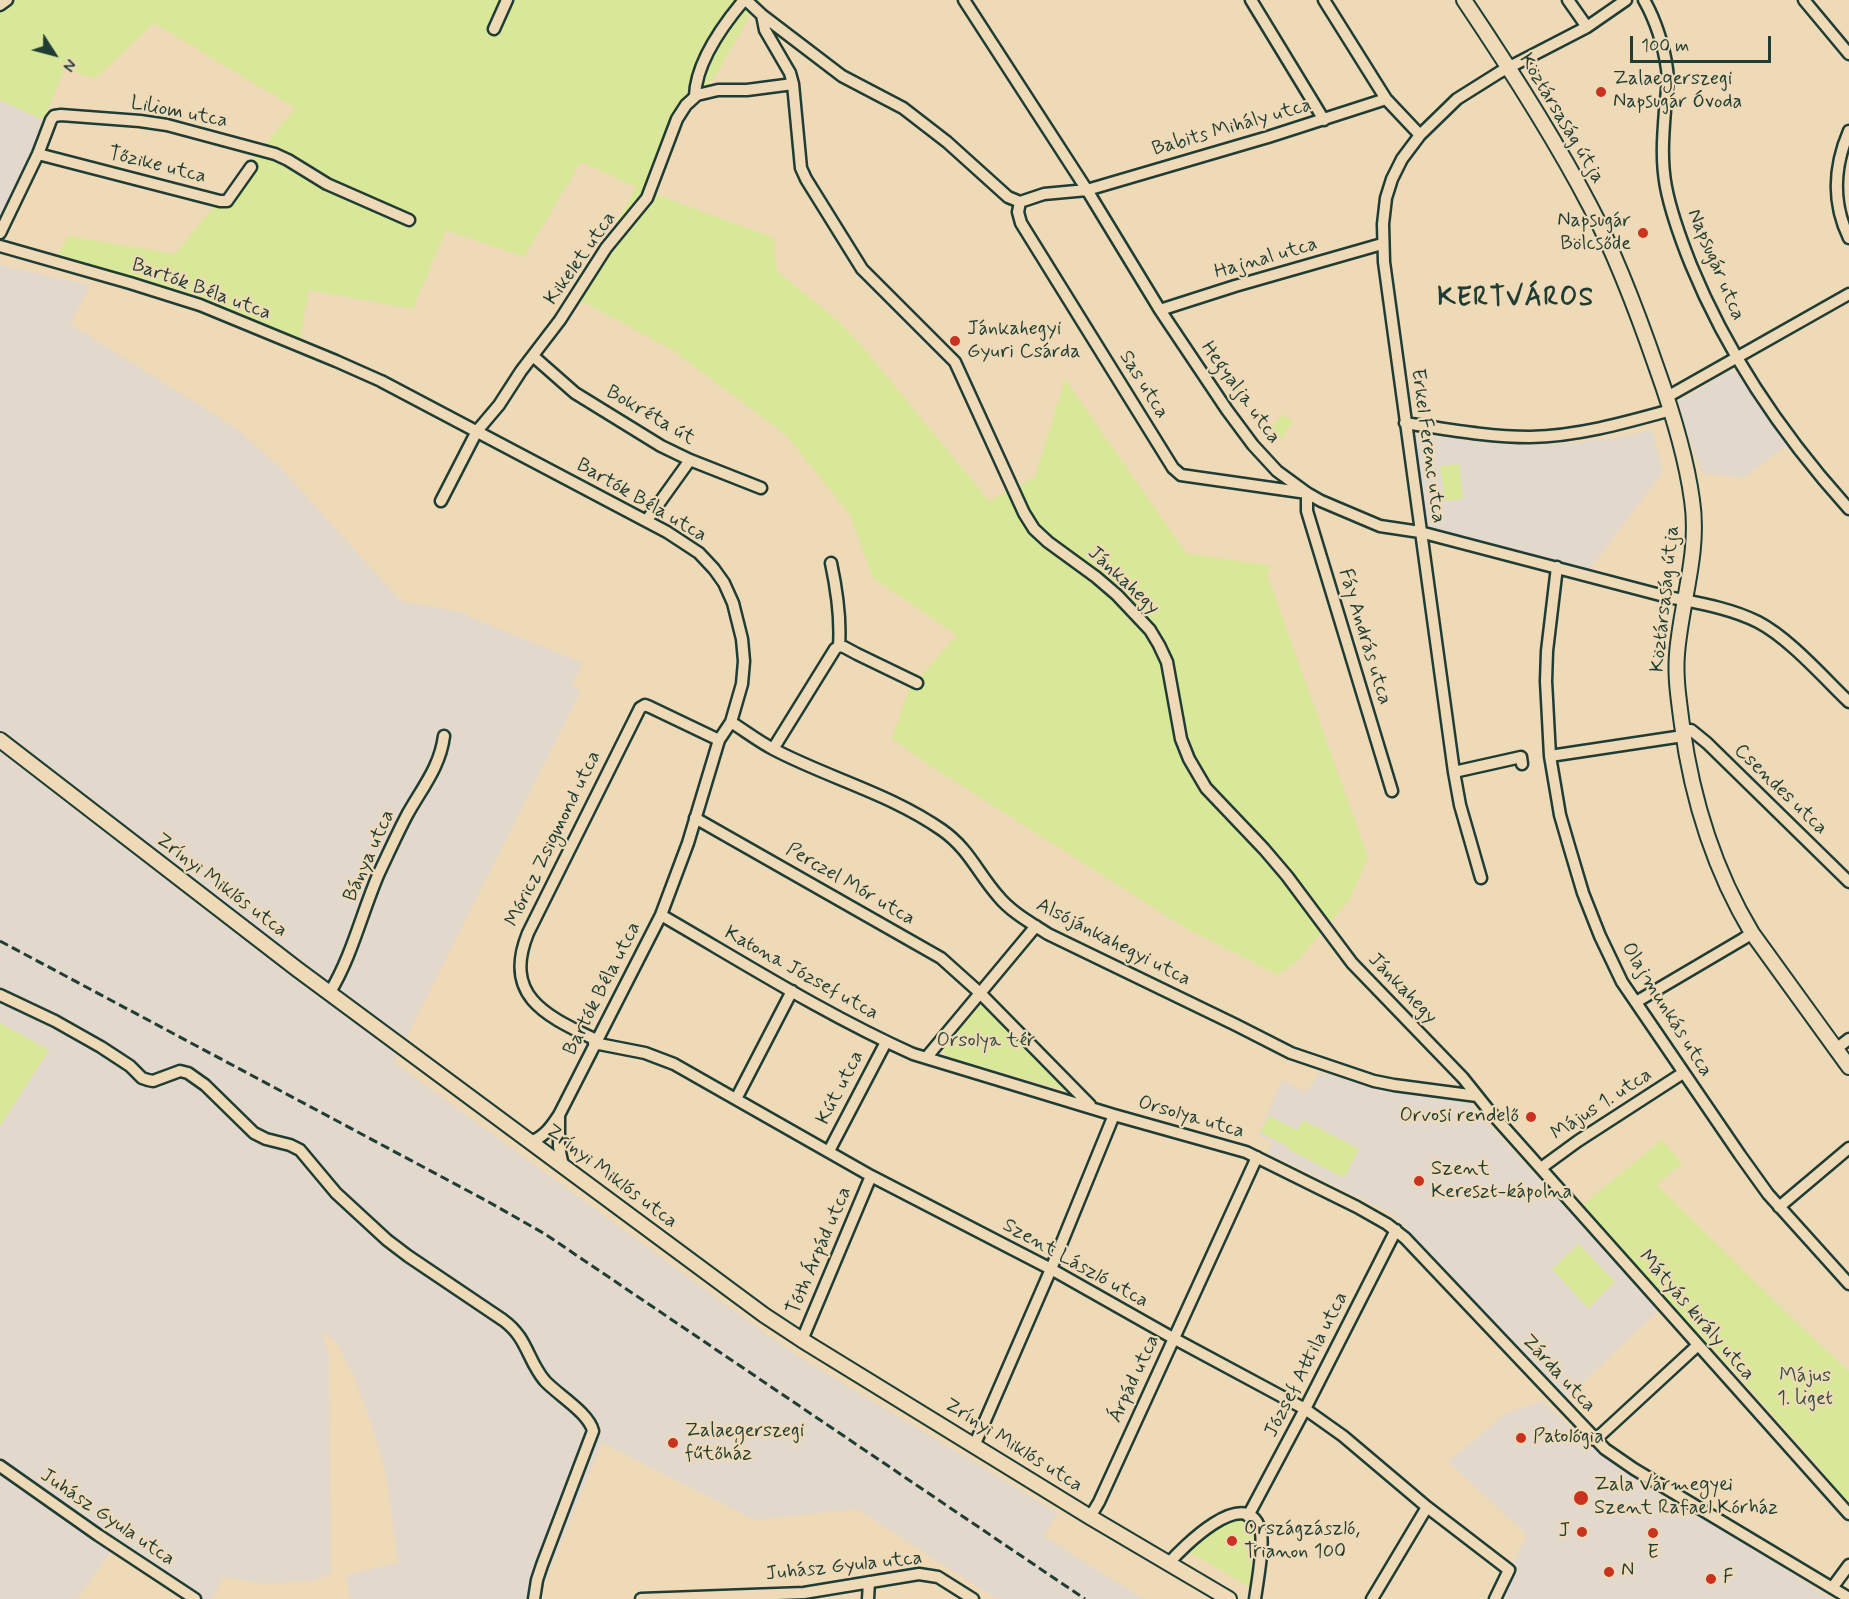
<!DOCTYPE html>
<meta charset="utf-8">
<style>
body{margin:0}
#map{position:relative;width:1849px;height:1599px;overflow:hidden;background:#efdab8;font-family:Mynerve,sans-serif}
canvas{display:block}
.north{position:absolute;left:24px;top:24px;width:60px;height:60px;-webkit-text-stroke:4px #efdab8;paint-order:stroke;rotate:126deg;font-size:16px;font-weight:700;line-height:24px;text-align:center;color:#1f3d34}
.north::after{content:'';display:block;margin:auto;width:21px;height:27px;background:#1f3d34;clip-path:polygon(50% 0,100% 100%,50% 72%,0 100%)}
.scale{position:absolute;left:1630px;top:36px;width:141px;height:27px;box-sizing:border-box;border:3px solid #1f3d34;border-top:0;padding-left:8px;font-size:18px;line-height:21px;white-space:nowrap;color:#1f3d34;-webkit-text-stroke:4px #efdab8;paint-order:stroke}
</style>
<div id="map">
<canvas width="1849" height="1599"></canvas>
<div class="north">N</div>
<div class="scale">100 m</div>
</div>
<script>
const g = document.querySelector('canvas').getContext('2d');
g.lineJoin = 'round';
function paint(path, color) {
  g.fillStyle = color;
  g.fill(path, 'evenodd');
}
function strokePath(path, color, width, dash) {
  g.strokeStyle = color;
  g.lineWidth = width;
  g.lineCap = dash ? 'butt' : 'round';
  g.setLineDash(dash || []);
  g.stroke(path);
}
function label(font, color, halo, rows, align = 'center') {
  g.font = font + ' Mynerve,sans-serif';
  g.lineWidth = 4.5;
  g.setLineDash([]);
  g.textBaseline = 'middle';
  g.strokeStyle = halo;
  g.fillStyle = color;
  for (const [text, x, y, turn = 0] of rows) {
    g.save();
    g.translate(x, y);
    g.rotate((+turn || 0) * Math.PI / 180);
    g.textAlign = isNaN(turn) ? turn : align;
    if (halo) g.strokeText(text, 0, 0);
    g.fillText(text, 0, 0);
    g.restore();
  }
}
paint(new Path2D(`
 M 0,100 L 44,120 L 0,230 Z
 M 0,265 L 90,285 L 70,324 L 236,428 L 282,469 L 401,601 L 456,611 L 583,663 L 572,686 L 581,691 L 394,1062 L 772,1338 L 800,1357 L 1058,1513 L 1044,1536 L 1143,1599 L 996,1599 L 857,1509 L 754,1520 L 602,1443 L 538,1599 L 350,1599 L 346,1575 L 398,1563 L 390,1502 L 384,1466 L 369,1417 L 354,1377 L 337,1344 L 321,1330 L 329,1353 L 331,1573 L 316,1580 L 266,1584 L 223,1577 L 212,1599 L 201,1599 L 116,1545 L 77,1599 L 0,1599 L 0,1126 L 49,1050 L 0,1023 Z
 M 1729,371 L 1738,374 L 1788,445 L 1743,478 L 1702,473 L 1676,403 Z
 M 1652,430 L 1663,472 L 1587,572 L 1429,527 L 1411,433 L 1492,443 L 1531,445 L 1573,443 L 1618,437 Z
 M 1320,1072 L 1384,1089 L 1465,1098 L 1659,1310 L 1566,1399 L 1404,1226 L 1392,1214 L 1268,1153 L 1272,1142 L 1258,1135 L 1282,1080 L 1306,1092 Z
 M 1542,1401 L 1590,1445 L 1753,1547 L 1831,1599 L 1496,1599 L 1509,1570 L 1527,1535 L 1448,1462 L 1506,1413 Z`), '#e3d8cc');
paint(new Path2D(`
 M 0,0 L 761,0 L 756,5 L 715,76 L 680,118 L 647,191 L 774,238 L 777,271 L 838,321 L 861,345 L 989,501 L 1035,477 L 1065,379 L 1186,553 L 1271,566 L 1267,574 L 1368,857 L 1350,899 L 1298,960 L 1278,975 L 1184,927 L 929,765 L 892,739 L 908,691 L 957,635 L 873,578 L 850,515 L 786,435 L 671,349 L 576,298 L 636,187 L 581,162 L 524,257 L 446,230 L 413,309 L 309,290 L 300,338 L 54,263 L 68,236 L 175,254 L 295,108 L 154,23 L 96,78 L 64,70 L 44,120 L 0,100 Z
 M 1282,414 L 1293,421 L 1281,439 L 1270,430 Z
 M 1459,464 L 1463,499 L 1445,501 L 1440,466 Z
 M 981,1004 L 1069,1088 L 1065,1090 L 946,1057 L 943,1050 Z
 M 0,1023 L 49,1050 L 0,1126 Z
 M 1269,1116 L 1297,1130 L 1303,1120 L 1359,1149 L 1344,1178 L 1288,1149 L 1289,1147 L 1260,1132 Z
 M 1662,1140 L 1682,1163 L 1657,1185 L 1797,1323 L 1849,1371 L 1849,1511 L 1823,1483 L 1825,1474 L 1710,1344 L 1709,1357 L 1581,1206 Z
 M 1579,1244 L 1615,1282 L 1588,1308 L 1552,1269 Z
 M 1238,1517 L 1247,1522 L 1254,1531 L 1250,1587 L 1187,1551 L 1225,1519 Z`), '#d9e799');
const street = new Path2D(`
 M 746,0 L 762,15 L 842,76 L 903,108 L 947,142 L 1008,197 L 1020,202 L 1044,194 L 1087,190 L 1268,137 L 1386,99
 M 964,0 L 1087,190 L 1160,310 L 1227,410 L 1253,445 L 1277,471 L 1307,493 L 1321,501 L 1380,526 L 1420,532 L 1668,597 C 1698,603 1730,608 1758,622 C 1789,638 1823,677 1849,702
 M 1251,0 L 1324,120
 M 1324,0 L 1386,99 L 1420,135
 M 1568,0 L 1587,27
 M 1644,0 C 1655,19 1664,46 1667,69 C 1669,82 1666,96 1665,110 C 1663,136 1661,161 1666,187 C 1671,213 1681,240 1691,265 C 1728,355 1784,437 1849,509
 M 1804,0 L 1849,54
 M 0,5 L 7,0
 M 762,15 L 765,30 L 790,73 L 793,84 L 801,168 L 806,179 L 862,269 L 955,362 L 1024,513 L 1034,529 L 1048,542 L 1096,577 L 1117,595 L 1150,630 L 1159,645 L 1167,662 L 1181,739 L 1189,759 L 1206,788 L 1264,849 L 1287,876 L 1352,963 L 1463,1078 L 1487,1108 L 1849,1514
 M 494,29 L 507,0
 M 695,96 C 696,63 723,25 744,0
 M 1849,131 C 1834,166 1832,203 1849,238
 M 38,154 L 220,201 L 227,201 L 251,167
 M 1020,202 L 1018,212 L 1021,223 L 1173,468 L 1181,475 L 1307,493 L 1307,511 L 1392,791
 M 0,233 L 38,154 L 51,120 L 54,116 L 61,115 L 140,121 L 167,125 L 275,154 L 288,160 L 327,184 L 409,220
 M 0,246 L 130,283 L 200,305 L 336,361 L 381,381 L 667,532 L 699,553 L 714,569 L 724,583 L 733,603 L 742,639 L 744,661 L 742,684 L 731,722 L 719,740 L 688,843 L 661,915 L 559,1115 C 551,1127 545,1136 531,1142
 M 1160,310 L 1235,286 L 1382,244
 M 533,356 L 575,393 L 661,446 L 690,460 L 761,488
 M 1667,397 L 1849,294
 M 1405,423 C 1446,429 1488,437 1530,437 C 1578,436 1624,423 1671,410
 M 441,501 L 477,431 L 499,405 L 521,371 L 560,320 L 606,248 L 647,198 L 677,119 L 686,105 L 697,95 L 718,90 L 747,90 L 793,84
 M 647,520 L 690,460
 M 831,563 C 837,591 841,618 839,646
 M 1557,567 L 1547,651 L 1546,681 L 1550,756 L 1560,815 L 1569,846 L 1583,893 L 1600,936 L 1622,982 L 1740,1155 L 1768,1194 L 1849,1284
 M 839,646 L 844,647 L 857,654 L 917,683
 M 731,722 C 745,731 758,741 773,749 C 828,778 891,794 942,830 C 969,849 977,872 998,896 C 1011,912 1031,923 1048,934 L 1236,1025 L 1291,1053 L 1374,1081 L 1394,1085 L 1477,1096
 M 1682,730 L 1691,730 L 1707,743 L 1849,882
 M 773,749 L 835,649 L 839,646
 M 1550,756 L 1683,736
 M 1454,772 L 1521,757 L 1522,764
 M 695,818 L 941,958 L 980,993 L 1090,1105
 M 1481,878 L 1460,805 L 1454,772 L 1384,262 L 1383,224 L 1386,198 L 1392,179 L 1402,159 L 1420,135 L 1457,99 L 1500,72 L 1587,27 L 1626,0
 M 661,915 C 744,963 826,1015 913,1054 L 1114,1115 L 1246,1152 L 1357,1207 L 1387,1224 L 1405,1238 L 1605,1449 L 1634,1469 L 1849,1598
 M 330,992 C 352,956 362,912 379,873 C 388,854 397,834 407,815 C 422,788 440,767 444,736
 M 0,995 L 55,1021 L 101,1047 L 130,1066 L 142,1078 L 148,1080 L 153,1081 L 180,1071 L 188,1073 L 205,1085 L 254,1133 L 266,1139 L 290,1145 L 300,1150 L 336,1193 L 387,1240 L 408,1256 L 503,1320 C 528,1338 527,1360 545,1381 C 558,1395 589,1413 593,1431 L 542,1565 L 537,1580 L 534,1599
 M 1636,1002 L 1743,939 L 1752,933
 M 596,1040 C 547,1016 502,997 528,933 L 640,708 L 645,705 L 650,707 L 719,740
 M 594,1043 L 645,1053 L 674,1064 L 871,1176 L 1051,1269 L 1173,1338 L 1305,1409 L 1343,1436 L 1427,1507 L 1509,1570 L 1495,1599
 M 1836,1049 L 1849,1039
 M 926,1058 L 1036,926
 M 736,1099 L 792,991
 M 559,1116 L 559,1147 L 563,1166
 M 829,1151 L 886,1042
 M 1541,1168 L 1578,1141 L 1683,1073
 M 1779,1207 L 1849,1148
 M 802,1340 L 871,1176
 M 1595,1440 L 1698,1345
 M 974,1446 L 1051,1269 L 1114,1115
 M 0,1466 L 98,1535 L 195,1599
 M 1248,1516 L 1305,1409 L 1396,1230
 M 1090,1517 L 1099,1502 L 1257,1157
 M 1168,1564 C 1182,1548 1245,1484 1260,1529 C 1265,1542 1257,1584 1255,1599
 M 1832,1588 L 1849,1565
 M 641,1599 L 804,1593 L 919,1574 L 938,1577 L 973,1599
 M 868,1599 L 869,1582
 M 1372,1599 L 1427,1507`);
const secondary = new Path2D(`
 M 1464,0 C 1509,67 1553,135 1590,206 C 1617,257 1638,314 1657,369 C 1672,411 1686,456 1692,500 C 1700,553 1681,602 1677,654 C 1675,678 1679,701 1682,725 C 1692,799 1713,868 1752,933 L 1849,1067
 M 0,740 L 297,969 L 764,1315 L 802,1340 L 1090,1517 L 1229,1599`);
strokePath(street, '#1f3d34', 15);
strokePath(secondary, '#1f3d34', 18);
strokePath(street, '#efdab8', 10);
strokePath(secondary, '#efdab8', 14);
strokePath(new Path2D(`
 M 0,941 L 487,1201 L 545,1234 L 1085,1599`), '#1f3d34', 3, [9, 4.5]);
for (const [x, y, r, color] of [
 [1601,92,6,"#c8321e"],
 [1643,233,6,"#c8321e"],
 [955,341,6,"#c8321e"],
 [1531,1117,6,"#c8321e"],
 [1419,1181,6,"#c8321e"],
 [1521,1438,6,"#c8321e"],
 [673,1443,6,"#c8321e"],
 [1581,1498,8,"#c8321e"],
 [1582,1532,6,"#c8321e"],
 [1653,1533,6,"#c8321e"],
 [1232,1541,6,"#c8321e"],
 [1609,1572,6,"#c8321e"],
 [1711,1579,6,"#c8321e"]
]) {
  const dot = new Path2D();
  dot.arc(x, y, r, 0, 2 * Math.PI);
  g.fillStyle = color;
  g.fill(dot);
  strokePath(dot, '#efdab8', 2);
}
label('20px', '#1f3d34', '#efdab8', [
 ["Zalaegerszegi",1613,80],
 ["Napsugár Óvoda",1613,103],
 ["Napsugár",1631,222,"right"],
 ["Bölcsőde",1631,245,"right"],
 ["Jánkahegyi",967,330],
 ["Gyuri Csárda",967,353],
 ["Orvosi rendelő",1519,1117,"right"],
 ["Szent",1431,1170],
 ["Kereszt-kápolna",1431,1193],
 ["Zalaegerszegi",685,1432],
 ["fűtőház",685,1455],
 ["Patológia",1533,1438],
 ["Zala Vármegyei",1594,1486],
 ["Szent Rafael Kórház",1594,1509],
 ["Országzászló,",1244,1530],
 ["Trianon 100",1244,1553],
 ["J",1570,1532,"right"],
 ["E",1653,1554,"center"],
 ["N",1621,1572],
 ["F",1723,1579]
], 'left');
label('20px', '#1f3d34', '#efdab8', [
 ["Liliom utca",179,113,11],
 ["Köztársaság útja",1561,119,59],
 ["Babits Mihály utca",1232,128,-16],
 ["Tőzike utca",157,166,14],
 ["Kikelet utca",581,259,-55],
 ["Hajnal utca",1266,259,-16],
 ["Napsugár utca",1715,265,67],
 ["Bartók Béla utca",201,290,20],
 ["Sas utca",1143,385,58],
 ["Hegyalja utca",1240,393,54],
 ["Bokréta út",650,416,30],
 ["Erkel Ferenc utca",1427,446,82],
 ["Bartók Béla utca",641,501,30],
 ["Jánkahegy",1123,581,43],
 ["Köztársaság útja",1666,599,-84],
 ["Fáy András utca",1364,637,73],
 ["Csendes utca",1780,790,44],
 ["Móricz Zsigmond utca",554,839,-64],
 ["Bánya utca",370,856,-66],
 ["Perczel Mór utca",850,885,30],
 ["Zrínyi Miklós utca",221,886,37],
 ["Alsójánkahegyi utca",1113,943,27],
 ["Katona József utca",801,974,29],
 ["Bartók Béla utca",603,989,-63],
 ["Jánkahegy",1402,989,46],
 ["Olajmunkás utca",1666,1010,58],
 ["Kút utca",841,1088,-63],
 ["Május 1. utca",1602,1105,-33],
 ["Orsolya utca",1191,1118,16],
 ["Zrínyi Miklós utca",611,1177,37],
 ["Tóth Árpád utca",820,1251,-67],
 ["Szent László utca",1075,1264,29],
 ["Mátyás király utca",1696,1316,49],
 ["József Attila utca",1307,1365,-63],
 ["Zárda utca",1558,1374,47],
 ["Árpád utca",1135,1379,-65],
 ["Zrínyi Miklós utca",1013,1446,32],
 ["Juhász Gyula utca",107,1518,34],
 ["Juhász Gyula utca",844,1567,-6]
]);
label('20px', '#324e3e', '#efdab8', [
 ["Orsolya tér",986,1042],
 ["Május",1805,1377],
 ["1. liget",1805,1400]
]);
g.letterSpacing = '1.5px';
label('bold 26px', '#1f3d34', '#efdab8', [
 ["KERTVÁROS",1516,300]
]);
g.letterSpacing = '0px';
</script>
